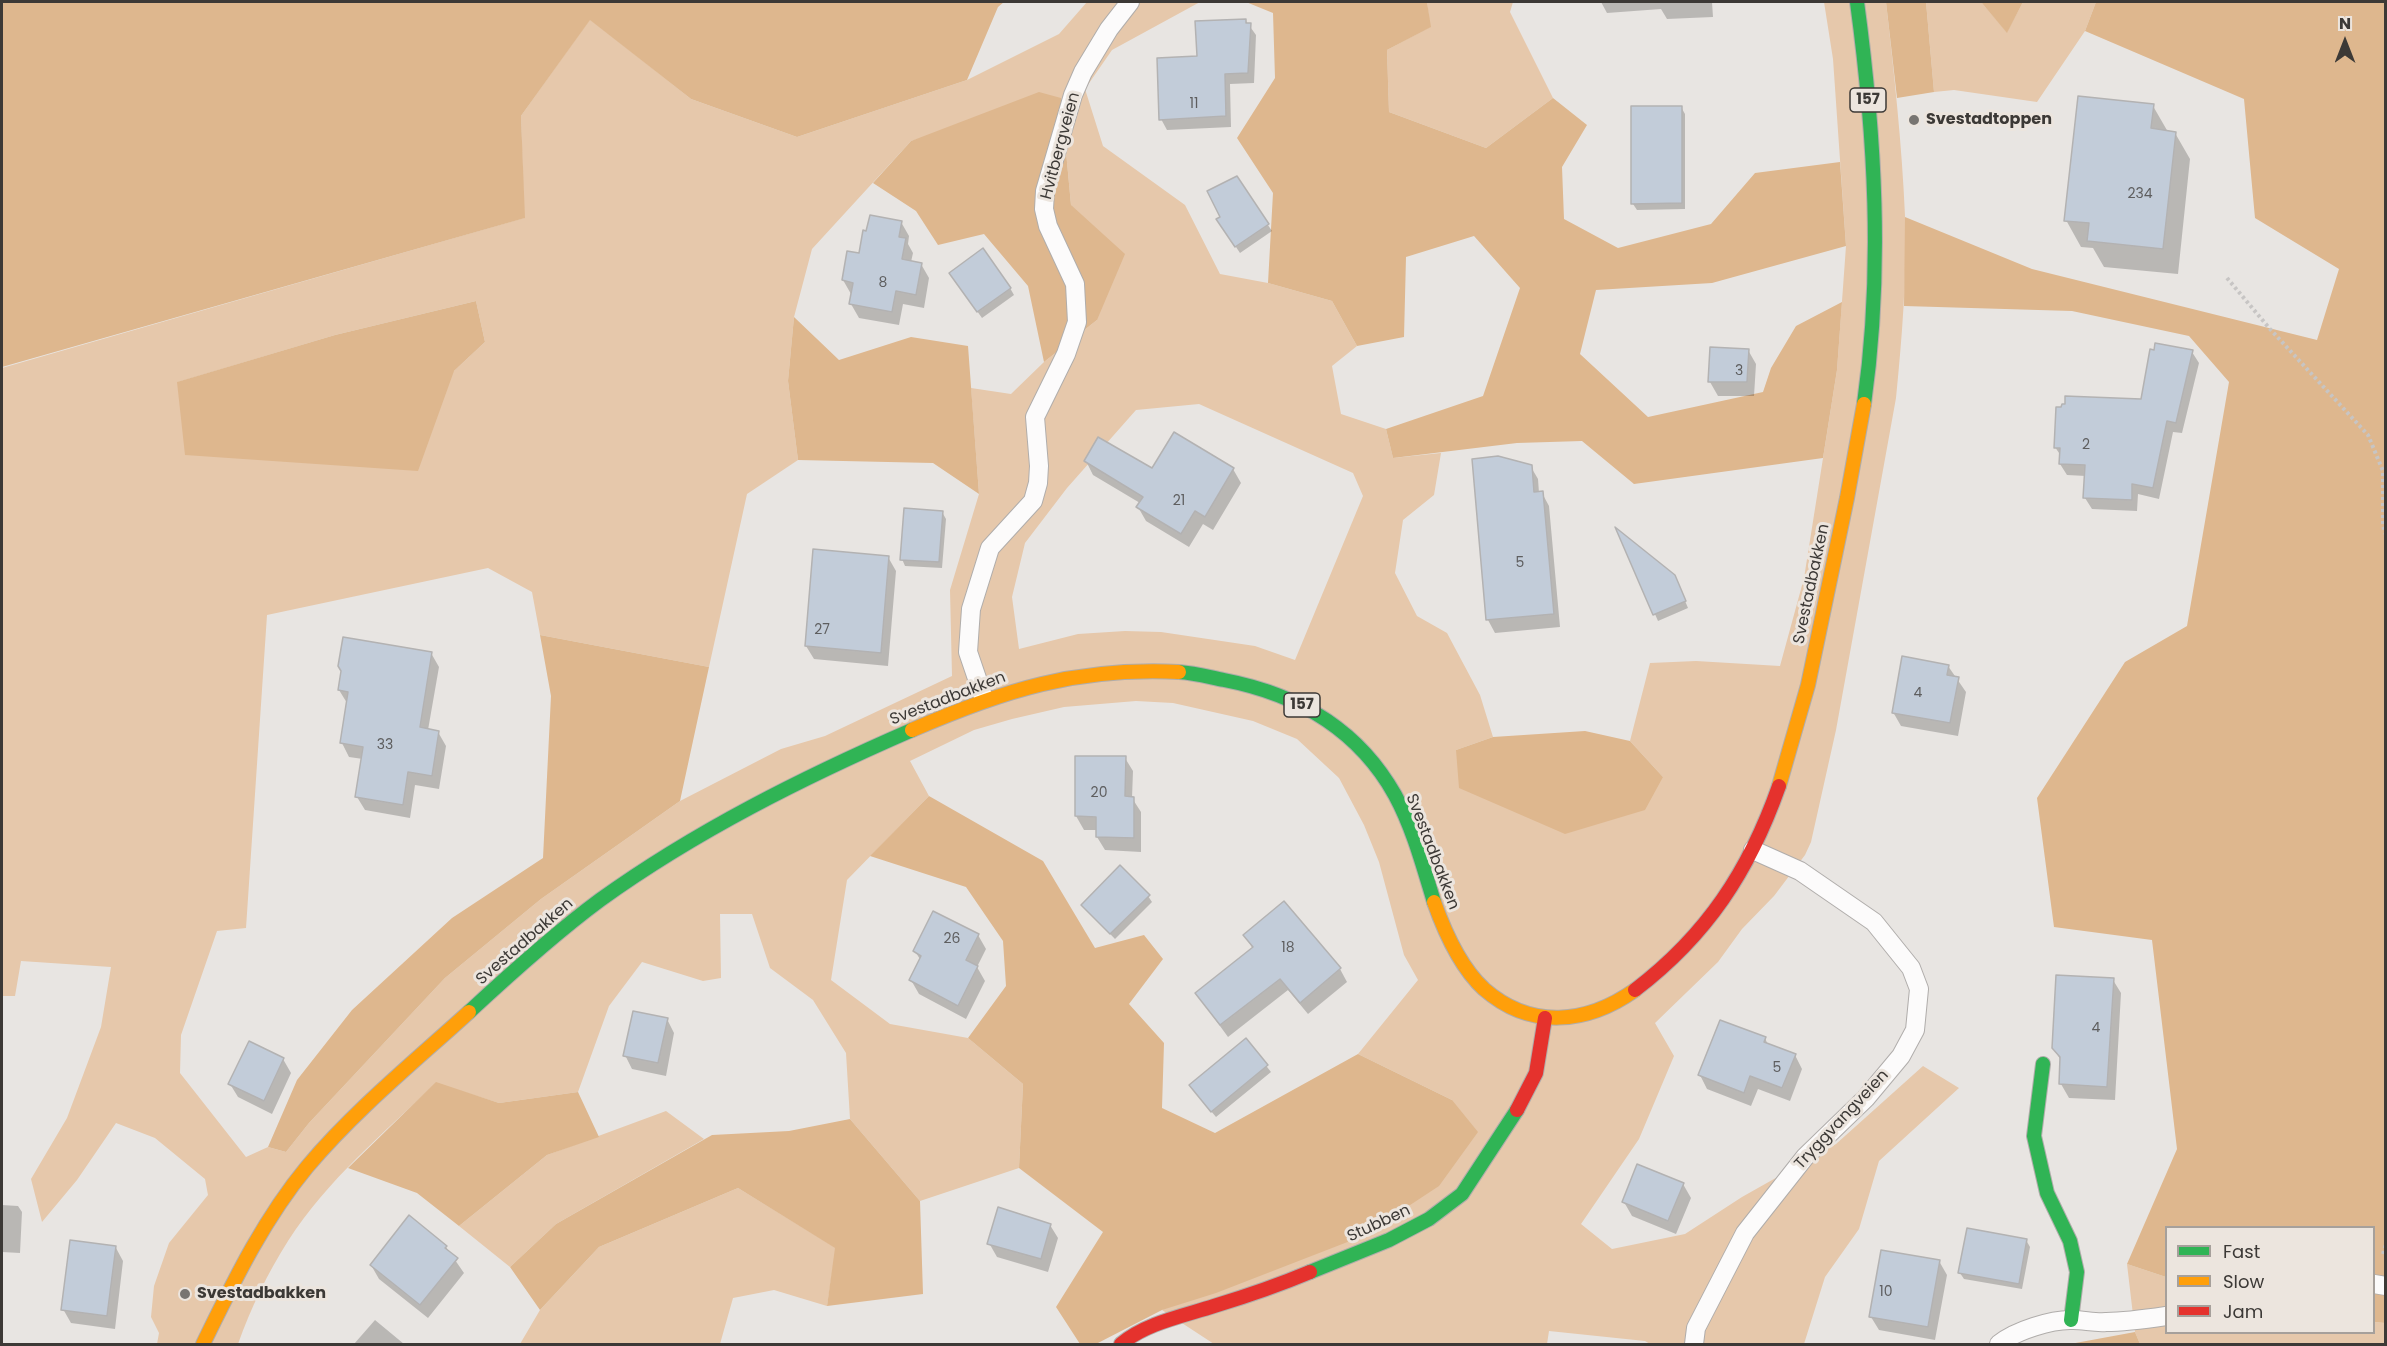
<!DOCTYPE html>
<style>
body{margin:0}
#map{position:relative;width:2387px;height:1346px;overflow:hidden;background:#e8e5e2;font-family:Poppins,sans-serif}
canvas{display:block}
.frame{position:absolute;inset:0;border:3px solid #3c3936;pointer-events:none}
.legend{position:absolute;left:2165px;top:1226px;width:210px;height:108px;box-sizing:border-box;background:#ece5de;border:2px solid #a6a09b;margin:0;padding:8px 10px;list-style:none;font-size:18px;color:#3c3936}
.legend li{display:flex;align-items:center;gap:12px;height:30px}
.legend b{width:30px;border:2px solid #a6a09b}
.north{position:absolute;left:2315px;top:12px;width:60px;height:60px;-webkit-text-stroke:4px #ece5de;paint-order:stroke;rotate:0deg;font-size:16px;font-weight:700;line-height:24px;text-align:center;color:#3c3936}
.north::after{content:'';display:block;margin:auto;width:21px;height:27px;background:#3c3936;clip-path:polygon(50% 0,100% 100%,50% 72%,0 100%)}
</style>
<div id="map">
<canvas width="2387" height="1346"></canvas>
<div class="frame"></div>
<ul class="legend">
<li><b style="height:8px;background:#30b455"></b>Fast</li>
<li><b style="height:8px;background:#ff9f0a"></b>Slow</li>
<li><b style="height:8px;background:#e5322d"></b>Jam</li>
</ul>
<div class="north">N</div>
</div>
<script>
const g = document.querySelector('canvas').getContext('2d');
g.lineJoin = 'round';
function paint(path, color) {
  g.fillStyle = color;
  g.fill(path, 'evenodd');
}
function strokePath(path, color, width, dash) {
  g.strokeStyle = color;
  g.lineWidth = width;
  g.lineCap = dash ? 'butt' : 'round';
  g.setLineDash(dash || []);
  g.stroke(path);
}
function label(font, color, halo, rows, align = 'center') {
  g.font = font + ' Poppins,sans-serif';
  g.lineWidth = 6;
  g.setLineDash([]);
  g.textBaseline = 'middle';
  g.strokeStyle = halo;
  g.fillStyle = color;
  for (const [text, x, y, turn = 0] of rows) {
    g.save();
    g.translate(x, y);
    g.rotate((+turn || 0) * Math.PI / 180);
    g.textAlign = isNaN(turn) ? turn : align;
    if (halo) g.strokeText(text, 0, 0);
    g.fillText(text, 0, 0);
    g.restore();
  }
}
paint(new Path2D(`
 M 1087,2 L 1200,2 L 1112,50 L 1085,89 L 1103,146 L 1185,205 L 1220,274 L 1268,283 L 1332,301 L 1357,346 L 1332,366 L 1341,414 L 1386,429 L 1393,458 L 1441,453 L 1434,495 L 1403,520 L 1395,573 L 1417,616 L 1447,633 L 1480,695 L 1493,737 L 1456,750 L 1663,777 L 1630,741 L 1650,663 L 1696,661 L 1780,666 L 1804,578 L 1837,370 L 1846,246 L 1833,59 L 1824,2 L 1886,2 C 1894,73 1902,144 1905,216 C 1907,277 1902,338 1896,398 L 1836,730 L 1811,842 L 1805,855 L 1774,896 L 1742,929 L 1718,962 L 1655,1023 L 1674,1056 L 1639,1139 L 1581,1224 L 1612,1249 L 1685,1234 L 1742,1197 L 1836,1144 L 1923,1066 L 1959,1088 L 1879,1161 L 1859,1229 L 1825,1277 L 1804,1344 L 1650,1344 L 1645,1341 L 1549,1331 L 1547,1344 L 1214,1344 L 1162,1310 L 1452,1100 L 1358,1054 L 1418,980 L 1404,955 L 1379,862 L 1364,825 L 1339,778 L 1297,739 L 1253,721 L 1173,703 L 1136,701 L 1064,707 L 1012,719 L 974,730 L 910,761 L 929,796 L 847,880 L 831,980 L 890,1024 L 968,1038 L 1023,1084 L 1019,1168 L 920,1201 L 850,1119 L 846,1053 L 813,1000 L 770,968 L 752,914 L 720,914 L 721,978 L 703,981 L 642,962 L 609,1006 L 578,1092 L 499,1103 L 436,1083 C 385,1132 327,1180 288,1241 C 267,1274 251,1308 238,1344 L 157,1344 L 159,1333 L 151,1317 L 154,1286 L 169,1243 L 208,1195 L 205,1179 L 155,1138 L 116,1123 L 77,1180 L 42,1222 L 31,1179 L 67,1118 L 101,1027 L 111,967 L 21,961 L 15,996 L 2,996 L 2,368 L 524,218 L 521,116 L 590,19 L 691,99 L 797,137 L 967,80 L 1059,34 ZM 1061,98 L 1071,205 L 1097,320 L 1044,362 L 1011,394 L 971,388 L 979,494 L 950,590 L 952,676 L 825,736 L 781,749 L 680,801 L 541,899 L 445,978 L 309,1123 L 286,1152 L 268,1147 L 246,1157 L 180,1073 L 181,1035 L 217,931 L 246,928 L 267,615 L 488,568 L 532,592 L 540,635 L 709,667 L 747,494 L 798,460 L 788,381 L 794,317 L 812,249 L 911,141 ZM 476,301 L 485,342 L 454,371 L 178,382 L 335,335 ZM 1199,404 L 1353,473 L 1363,496 L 1295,660 L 1255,646 L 1161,632 L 1125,631 L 1078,634 L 1019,649 L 1012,597 L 1025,543 L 1067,488 L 1136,410 Z
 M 1427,2 L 1513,2 L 1510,12 L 1553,98 L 1486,148 L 1389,112 L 1387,50 L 1430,27 Z
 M 1926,2 L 1981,2 L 2007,32 L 2023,2 L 2096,2 L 2085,31 L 2037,102 L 1954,90 L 1934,92 Z
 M 666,1111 L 704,1139 L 556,1224 L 510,1267 L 459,1226 L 547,1155 Z
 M 738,1188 L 836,1248 L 827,1306 L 774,1290 L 733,1298 L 720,1344 L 520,1344 L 540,1310 L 599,1247 Z
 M 2127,1264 L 2166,1277 L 2166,1332 L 2374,1332 L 2374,1322 L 2385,1323 L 2385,1344 L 2140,1344 L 2135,1332 Z`), '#e6c8ab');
paint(new Path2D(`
 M 2,2 L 1004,2 L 998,7 L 967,80 L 797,137 L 691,99 L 590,20 L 521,116 L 525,218 L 2,367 Z
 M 1246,2 L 1427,2 L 1431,27 L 1387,50 L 1389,112 L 1486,148 L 1553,98 L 1587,125 L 1562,167 L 1564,219 L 1618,248 L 1711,224 L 1755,173 L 1840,162 L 1846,246 L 1712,283 L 1596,290 L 1580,354 L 1648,417 L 1763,392 L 1771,368 L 1796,326 L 1842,302 L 1837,370 L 1823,458 L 1634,484 L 1582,441 L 1517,443 L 1393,458 L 1386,429 L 1483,396 L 1520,288 L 1474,236 L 1406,257 L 1404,337 L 1357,346 L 1332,301 L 1268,283 L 1273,193 L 1237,138 L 1275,78 L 1273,13 Z
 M 1886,2 L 1926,2 L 1934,92 L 1897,98 Z
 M 1981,2 L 2023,2 L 2007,33 Z
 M 2096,2 L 2385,2 L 2385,1323 L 2374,1322 L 2374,1228 L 2166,1228 L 2166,1277 L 2127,1264 L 2177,1149 L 2152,940 L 2054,927 L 2037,798 L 2125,662 L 2187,626 L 2229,382 L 2189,336 L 2072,311 L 1904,306 L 1905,217 L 2032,269 L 2317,340 L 2339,269 L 2255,218 L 2244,99 L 2085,31 Z
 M 1039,92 L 1061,98 L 1071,205 L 1125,254 L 1097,320 L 1044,362 L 1028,286 L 984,234 L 938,245 L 916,211 L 873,183 L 911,141 Z
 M 476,301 L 485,342 L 454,371 L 418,471 L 185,455 L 177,382 L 335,335 Z
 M 794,317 L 839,360 L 911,337 L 968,346 L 979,494 L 933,463 L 798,460 L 788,381 Z
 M 540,635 L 709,667 L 680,801 L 541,899 L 445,978 L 309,1123 L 286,1152 L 268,1147 L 297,1080 L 352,1010 L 452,918 L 543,858 L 551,696 Z
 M 1585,731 L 1630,741 L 1663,777 L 1645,810 L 1565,834 L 1459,788 L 1456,750 L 1493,737 Z
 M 929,796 L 1043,861 L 1095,948 L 1144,935 L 1163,959 L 1129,1004 L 1164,1043 L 1162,1108 L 1215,1133 L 1358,1054 L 1452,1100 L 1478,1132 L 1439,1186 L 1363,1236 L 1216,1293 L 1162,1310 L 1096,1344 L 1080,1344 L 1056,1307 L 1103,1232 L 1019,1168 L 1023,1084 L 968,1038 L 1006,986 L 1003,941 L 966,887 L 870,856 Z
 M 436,1082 L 499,1103 L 578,1092 L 599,1137 L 547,1155 L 459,1226 L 417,1193 L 348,1168 Z
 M 850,1119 L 920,1201 L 923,1294 L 827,1306 L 835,1248 L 738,1188 L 599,1247 L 540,1310 L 510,1267 L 556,1224 L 712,1135 L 789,1131 Z
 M 2135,1332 L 2140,1344 L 2070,1344 Z`), '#deb78e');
paint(new Path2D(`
 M 1601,2 L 1712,2 L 1713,17 L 1667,19 L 1661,9 L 1607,13 Z
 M 1246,21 L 1256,35 L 1254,83 L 1230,84 L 1231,127 L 1167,130 L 1161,119 L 1198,58 Z
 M 2153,106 L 2168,132 L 2175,133 L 2190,159 L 2178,274 L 2104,267 L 2093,248 L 2081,247 L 2066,220 Z
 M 1681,107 L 1685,114 L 1685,209 L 1637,210 L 1633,204 Z
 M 1236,178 L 1272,231 L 1240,253 L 1222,226 L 1222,218 Z
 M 901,222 L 909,236 L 908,244 L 913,253 L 911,262 L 921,264 L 929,278 L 924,308 L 903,304 L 899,325 L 859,318 L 851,304 L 851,294 L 843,280 L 861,254 Z
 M 954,279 L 1010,288 L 1014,295 L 982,318 Z
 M 1711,349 L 1748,350 L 1756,364 L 1754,396 L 1718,396 L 1710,382 Z
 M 2192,352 L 2199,363 L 2182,433 L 2173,432 L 2159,499 L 2138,494 L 2137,511 L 2092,509 L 2085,498 L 2086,476 L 2067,475 L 2060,464 L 2061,456 L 2055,447 L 2142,401 Z
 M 1473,460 L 1531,467 L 1538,479 L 1539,493 L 1542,493 L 1549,506 L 1560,627 L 1495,633 L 1488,620 Z
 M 1086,461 L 1153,470 L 1233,469 L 1241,483 L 1213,530 L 1203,524 L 1189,547 L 1146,521 L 1138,507 L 1140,503 L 1093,475 Z
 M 942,512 L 946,519 L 942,568 L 905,566 L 902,559 Z
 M 1619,532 L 1678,584 L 1688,608 L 1658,621 Z
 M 888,557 L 896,571 L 888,666 L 814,659 L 806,646 Z
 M 431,653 L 439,667 L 428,730 L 438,732 L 446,746 L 439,789 L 415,785 L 410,818 L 365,810 L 357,797 L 363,759 L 349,757 L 342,743 L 347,703 L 339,690 Z
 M 1948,666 L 1966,692 L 1958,736 L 1901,726 L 1893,712 Z
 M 1125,758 L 1133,771 L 1132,798 L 1141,812 L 1141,852 L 1105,850 L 1097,837 L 1097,830 L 1084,830 L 1076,816 Z
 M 1148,896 L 1152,902 L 1115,939 L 1082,905 Z
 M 1283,903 L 1340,969 L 1347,982 L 1308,1014 L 1288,990 L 1228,1037 L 1196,993 L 1253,949 L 1245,936 Z
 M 978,935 L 986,949 L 977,967 L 985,981 L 966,1019 L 919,994 L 911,980 L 921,961 L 915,951 Z
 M 2113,980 L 2121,993 L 2115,1100 L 2069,1098 L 2061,1084 L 2062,1062 L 2053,1048 Z
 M 667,1019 L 674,1033 L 666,1076 L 632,1069 L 625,1055 Z
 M 1765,1038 L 1768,1045 L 1795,1055 L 1802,1069 L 1790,1101 L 1758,1089 L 1751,1106 L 1707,1089 L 1700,1075 Z
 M 1246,1040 L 1271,1072 L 1216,1117 L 1195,1092 Z
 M 283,1059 L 291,1073 L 272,1114 L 238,1097 L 230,1084 Z
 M 1683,1184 L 1691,1198 L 1676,1234 L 1632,1216 L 1624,1202 Z
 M 2,1205 L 18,1206 L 22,1212 L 20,1253 L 2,1252 Z
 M 410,1218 L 446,1247 L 464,1273 L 428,1318 L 379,1279 L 371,1265 Z
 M 1050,1225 L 1058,1238 L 1048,1272 L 997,1257 L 989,1243 Z
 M 2026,1240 L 2030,1247 L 2022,1289 L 1964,1279 L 1960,1273 Z
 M 116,1248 L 123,1261 L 115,1329 L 71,1323 L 63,1309 Z
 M 1939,1261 L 1947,1275 L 1935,1340 L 1879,1330 L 1871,1317 Z
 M 375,1320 L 404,1344 L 354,1344 Z`), '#0003');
const building = new Path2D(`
 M 1246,19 L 1246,23 L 1251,23 L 1248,73 L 1225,74 L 1226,116 L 1159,120 L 1157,58 L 1197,56 L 1195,21 Z
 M 2078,96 L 2154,104 L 2151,128 L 2176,132 L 2163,249 L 2087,241 L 2089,223 L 2064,221 Z
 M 1631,106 L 1682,106 L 1682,203 L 1631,204 Z
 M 1237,176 L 1269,224 L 1235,247 L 1216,219 L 1220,217 L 1207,191 Z
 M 870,215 L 902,221 L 899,237 L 906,238 L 902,259 L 922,263 L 916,295 L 896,291 L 892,312 L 849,304 L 853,283 L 842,280 L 847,251 L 859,253 L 863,230 L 866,231 Z
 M 983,248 L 1011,288 L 977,312 L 949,273 Z
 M 2155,343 L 2193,350 L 2176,423 L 2167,421 L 2153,488 L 2132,484 L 2132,500 L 2083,498 L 2085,465 L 2059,464 L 2060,448 L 2054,448 L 2056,407 L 2061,407 L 2062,404 L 2065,404 L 2065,396 L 2141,399 L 2150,349 L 2154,350 Z
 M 1710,347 L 1749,349 L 1747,382 L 1708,382 Z
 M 1174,432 L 1234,468 L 1205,517 L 1195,511 L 1181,534 L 1136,507 L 1143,497 L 1084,461 L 1098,437 L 1152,468 Z
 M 1498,456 L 1532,465 L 1534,492 L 1543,491 L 1554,614 L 1486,620 L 1472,459 Z
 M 904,508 L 943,511 L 939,562 L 900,560 Z
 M 1615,527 L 1675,575 L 1686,601 L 1653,615 Z
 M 813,549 L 889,556 L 881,653 L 805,646 Z
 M 343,637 L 432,652 L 420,727 L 439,731 L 432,776 L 408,772 L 403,805 L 355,797 L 363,747 L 340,743 L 348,692 L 338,690 L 341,671 L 338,666 Z
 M 1902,656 L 1949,665 L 1947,675 L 1959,677 L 1950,723 L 1892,713 Z
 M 1075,756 L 1126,756 L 1125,796 L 1134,797 L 1134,838 L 1096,837 L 1096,817 L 1075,816 Z
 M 1120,865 L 1150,895 L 1110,934 L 1081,905 Z
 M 1284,901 L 1341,968 L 1300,1003 L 1280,979 L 1220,1025 L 1195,993 L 1253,947 L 1243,935 Z
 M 933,911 L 979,934 L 966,960 L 978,966 L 958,1006 L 909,980 L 921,956 L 913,951 Z
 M 2056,975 L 2114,978 L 2107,1087 L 2059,1084 L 2060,1057 L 2052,1048 Z
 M 633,1011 L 668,1018 L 658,1063 L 623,1056 Z
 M 1720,1020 L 1766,1037 L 1764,1042 L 1796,1054 L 1782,1088 L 1750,1076 L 1744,1093 L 1698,1075 Z
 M 1246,1038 L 1268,1065 L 1211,1112 L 1189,1085 Z
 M 249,1041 L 284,1058 L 264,1101 L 228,1084 Z
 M 1637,1164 L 1684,1183 L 1668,1221 L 1622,1202 Z
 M 998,1207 L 1051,1224 L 1041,1259 L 987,1244 Z
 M 409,1215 L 447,1246 L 445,1248 L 458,1258 L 420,1305 L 370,1265 Z
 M 1967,1228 L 2027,1239 L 2019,1284 L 1958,1273 Z
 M 70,1240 L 116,1246 L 107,1316 L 61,1310 Z
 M 1881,1250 L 1940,1260 L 1928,1327 L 1869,1317 Z`);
paint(building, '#c2ccd9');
strokePath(building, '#b3b2b2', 1.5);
const lane = new Path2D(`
 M 984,699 L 968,652 L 971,609 L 990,548 L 1033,501 L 1038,483 L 1039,466 L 1035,417 L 1066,354 L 1077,322 L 1075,284 L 1048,226 L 1044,209 L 1045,191 L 1073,95 L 1083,72 L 1109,29 L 1130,2
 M 2374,1284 L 2386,1286
 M 1694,1344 L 1696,1328 L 1745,1233 L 1805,1157 L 1866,1098 L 1901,1056 L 1915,1030 L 1919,989 L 1911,968 L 1874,922 L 1800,871 L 1753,850
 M 1999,1344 C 2015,1331 2052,1319 2073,1320 C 2084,1320 2095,1323 2106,1322 C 2126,1322 2146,1319 2166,1316`);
const fast = new Path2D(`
 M 1857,2 C 1875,135 1883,271 1864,404
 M 1179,672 C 1194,673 1209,677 1224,680 C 1297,694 1358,729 1395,795 C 1413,828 1423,866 1434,902
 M 469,1012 C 511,973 554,934 600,900 C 696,831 804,777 912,730
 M 2043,1064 L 2034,1136 L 2047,1193 L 2070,1241 L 2077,1272 L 2071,1320
 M 1310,1272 L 1389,1240 L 1429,1219 L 1462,1194 L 1517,1110`);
const slow = new Path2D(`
 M 912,730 C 1004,690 1077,667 1179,672
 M 1779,786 L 1808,685 L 1847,498 L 1864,404
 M 1434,902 C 1445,933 1460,967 1484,989 C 1531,1030 1587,1024 1635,990
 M 203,1344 C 233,1283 263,1220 307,1167 C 355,1110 414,1062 469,1012`);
const jam = new Path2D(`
 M 1635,990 C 1707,935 1749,871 1779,786
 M 1517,1110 L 1536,1073 L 1545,1018
 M 1121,1344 C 1146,1323 1183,1316 1214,1306 C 1247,1296 1279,1285 1310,1272`);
strokePath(lane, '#b0adab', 20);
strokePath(fast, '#b0adab', 16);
strokePath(slow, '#b0adab', 16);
strokePath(jam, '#b0adab', 16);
strokePath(new Path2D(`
 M 2227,278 L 2270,329 L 2368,435 L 2383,471 L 2383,526 L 2386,535
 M 2383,1254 L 2386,1244`), '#c7c5c4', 4, [3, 3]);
strokePath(lane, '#fcfbfb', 18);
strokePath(fast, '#30b455', 14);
strokePath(slow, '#ff9f0a', 14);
strokePath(jam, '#e5322d', 14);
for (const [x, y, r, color] of [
 [1914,120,6,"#787572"],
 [185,1294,6,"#787572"]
]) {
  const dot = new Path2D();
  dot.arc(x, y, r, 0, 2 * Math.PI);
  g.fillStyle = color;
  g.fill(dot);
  strokePath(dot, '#ece5de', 2);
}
label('14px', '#5e5e5f', null, [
 ["11",1194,104],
 ["234",2140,194],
 ["8",883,283],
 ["3",1739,371],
 ["2",2086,445],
 ["21",1179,501],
 ["5",1520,563],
 ["27",822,630],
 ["4",1918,693],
 ["33",385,745],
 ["20",1099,793],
 ["26",952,939],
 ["18",1288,948],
 ["4",2096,1028],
 ["5",1777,1068],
 ["10",1886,1292]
]);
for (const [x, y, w] of [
 [1868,100,36],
 [1302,705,36]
]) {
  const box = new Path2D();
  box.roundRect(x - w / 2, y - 12, w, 24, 4.5);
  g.fillStyle = '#ece5de';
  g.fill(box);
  strokePath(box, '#3c3936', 1.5);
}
label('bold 15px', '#3c3936', null, [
 ["157",1868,100],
 ["157",1302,705]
]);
label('bold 16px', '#3c3936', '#ece5de', [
 ["Svestadtoppen",1926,120],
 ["Svestadbakken",197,1294]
], 'left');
label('16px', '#3c3936', '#ece5de', [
 ["Hvitbergveien",1061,146,-75],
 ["Svestadbakken",1812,584,-78],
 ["Svestadbakken",948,699,-21],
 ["Svestadbakken",1432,852,69],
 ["Svestadbakken",525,942,-41],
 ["Tryggvangveien",1842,1120,-47],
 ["Stubben",1379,1224,-25]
]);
</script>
